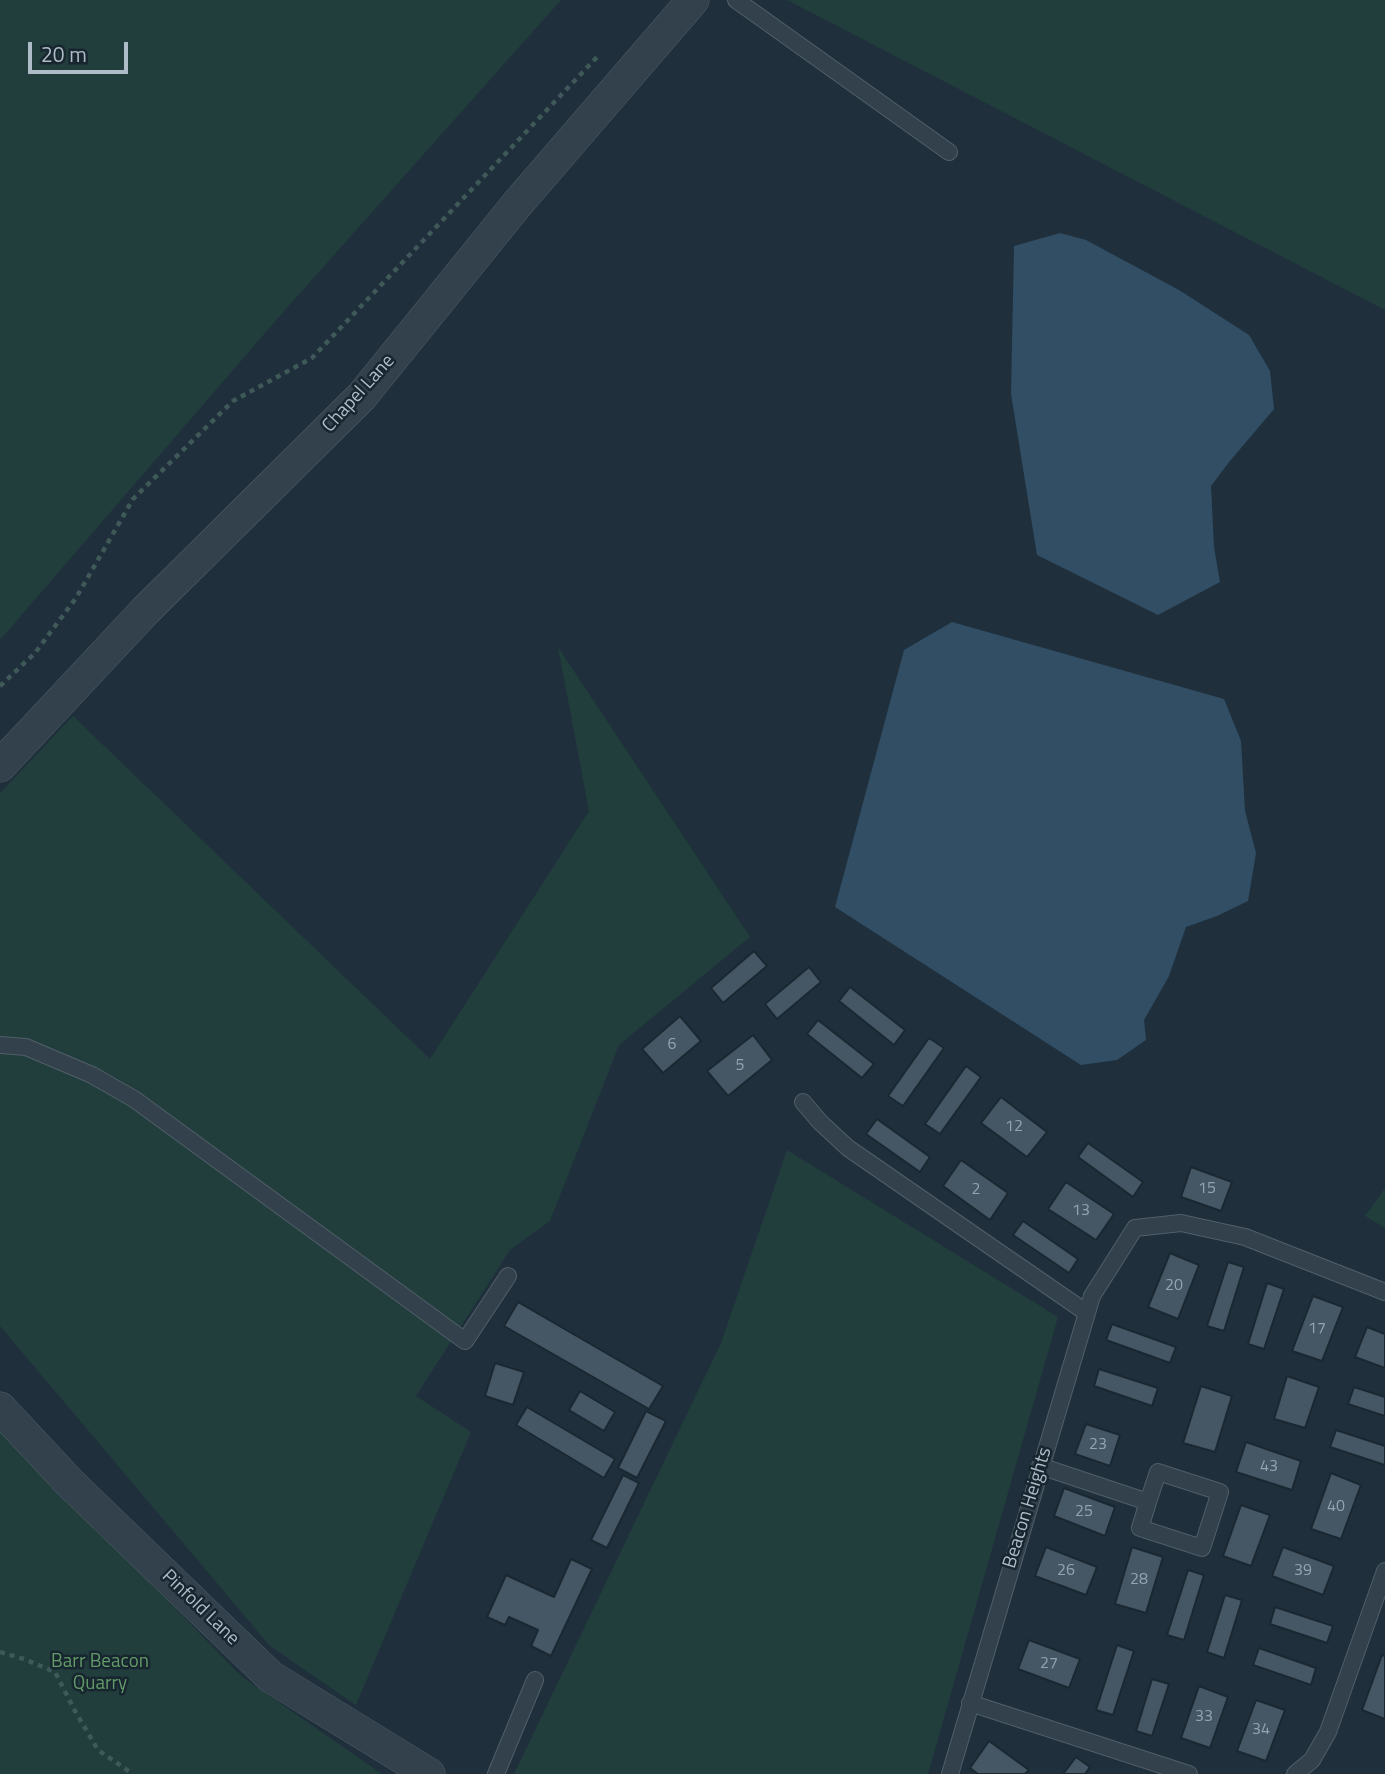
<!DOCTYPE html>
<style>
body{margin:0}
#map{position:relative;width:1385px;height:1774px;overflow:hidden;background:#1f303c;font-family:"Titillium Web",sans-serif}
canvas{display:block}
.scale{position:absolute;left:28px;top:42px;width:100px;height:32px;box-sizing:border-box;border:4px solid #aebcc8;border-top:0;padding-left:9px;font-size:21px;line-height:24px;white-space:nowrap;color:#aebcc8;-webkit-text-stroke:5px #182630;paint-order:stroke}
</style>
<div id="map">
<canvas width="1385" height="1774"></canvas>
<div class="scale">20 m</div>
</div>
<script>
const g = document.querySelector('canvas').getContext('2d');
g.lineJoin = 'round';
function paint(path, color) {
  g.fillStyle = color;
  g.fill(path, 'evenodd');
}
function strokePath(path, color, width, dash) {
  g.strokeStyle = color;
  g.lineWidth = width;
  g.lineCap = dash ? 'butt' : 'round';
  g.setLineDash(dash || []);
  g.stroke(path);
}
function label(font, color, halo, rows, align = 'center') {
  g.font = font + ' "Titillium Web",sans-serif';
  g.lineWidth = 5;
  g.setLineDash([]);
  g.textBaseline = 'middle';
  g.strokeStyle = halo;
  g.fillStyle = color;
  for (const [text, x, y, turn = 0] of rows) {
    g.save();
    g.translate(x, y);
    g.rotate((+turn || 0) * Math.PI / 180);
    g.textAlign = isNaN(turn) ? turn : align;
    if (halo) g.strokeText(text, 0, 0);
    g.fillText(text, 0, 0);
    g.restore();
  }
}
paint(new Path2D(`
 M 0,0 L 561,0 L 278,318 L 0,640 Z
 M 787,0 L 1385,0 L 1385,310 Z
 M 558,647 L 750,937 L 619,1045 L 550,1221 L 510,1250 L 416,1396 L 471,1432 L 356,1705 L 270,1646 L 0,1326 L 0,793 L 73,716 L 430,1059 L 589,811 Z
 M 787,1150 L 1058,1317 L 928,1774 L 514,1774 L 721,1343 Z
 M 1385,1188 L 1385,1228 L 1365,1216 Z
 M 0,1427 L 241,1676 L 382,1774 L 0,1774 Z`), '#213d3c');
paint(new Path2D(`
 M 1060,233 L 1086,240 L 1179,290 L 1249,335 L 1270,371 L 1274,409 L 1230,461 L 1211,486 L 1214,547 L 1220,582 L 1158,615 L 1037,555 L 1011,394 L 1014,246 Z
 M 952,622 L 1224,699 L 1241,741 L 1245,811 L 1256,853 L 1248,901 L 1217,916 L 1186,927 L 1169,976 L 1144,1020 L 1146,1040 L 1117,1060 L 1081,1065 L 835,907 L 904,650 Z`), '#314e65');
const building = new Path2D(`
 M 754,951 L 767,966 L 723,1003 L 711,988 Z
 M 809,967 L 821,982 L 777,1019 L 765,1004 Z
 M 850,987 L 905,1030 L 894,1045 L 839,1001 Z
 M 680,1016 L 701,1041 L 663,1073 L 642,1049 Z
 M 818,1020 L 874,1064 L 862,1078 L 807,1034 Z
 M 753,1035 L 772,1060 L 728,1096 L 707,1071 Z
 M 929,1038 L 944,1048 L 903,1106 L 888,1096 Z
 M 966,1066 L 981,1077 L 940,1134 L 925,1124 Z
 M 1001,1097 L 1047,1132 L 1027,1157 L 981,1123 Z
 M 877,1119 L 930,1157 L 920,1172 L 866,1134 Z
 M 1088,1143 L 1143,1182 L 1133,1197 L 1078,1157 Z
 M 961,1160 L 1008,1193 L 990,1220 L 943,1186 Z
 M 1191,1167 L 1232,1182 L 1221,1211 L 1181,1197 Z
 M 1066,1182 L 1114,1214 L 1096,1240 L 1048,1209 Z
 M 1023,1221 L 1078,1259 L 1069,1273 L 1013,1235 Z
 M 1170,1253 L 1199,1265 L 1178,1319 L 1148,1307 Z
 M 1228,1262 L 1244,1267 L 1224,1331 L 1207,1326 Z
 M 1267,1283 L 1284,1289 L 1264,1349 L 1248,1344 Z
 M 1313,1296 L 1343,1307 L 1322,1361 L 1292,1351 Z
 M 518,1302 L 663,1386 L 649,1409 L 504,1326 Z
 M 1112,1324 L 1176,1347 L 1170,1363 L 1106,1340 Z
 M 1367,1327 L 1385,1334 L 1385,1368 L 1355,1357 Z
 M 495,1363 L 524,1372 L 513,1405 L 485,1396 Z
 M 1099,1369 L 1158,1388 L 1152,1406 L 1094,1386 Z
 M 1287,1376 L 1319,1387 L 1305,1428 L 1274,1419 Z
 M 1201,1386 L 1232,1396 L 1215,1452 L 1183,1443 Z
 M 1354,1387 L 1385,1397 L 1385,1416 L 1348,1404 Z
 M 580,1391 L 615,1412 L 604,1431 L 569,1410 Z
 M 527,1407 L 615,1459 L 604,1478 L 516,1425 Z
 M 646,1411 L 666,1421 L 637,1478 L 618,1468 Z
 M 1086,1424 L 1120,1435 L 1110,1466 L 1075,1454 Z
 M 1336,1430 L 1385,1446 L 1385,1465 L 1330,1447 Z
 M 1246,1442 L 1301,1461 L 1292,1490 L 1236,1472 Z
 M 1331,1473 L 1361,1485 L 1341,1539 L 1311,1529 Z
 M 623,1475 L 639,1483 L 607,1548 L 591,1540 Z
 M 1064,1488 L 1115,1507 L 1105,1536 L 1054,1516 Z
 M 1241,1505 L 1270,1515 L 1251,1566 L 1223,1556 Z
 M 1046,1547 L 1097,1567 L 1086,1595 L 1035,1576 Z
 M 1132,1547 L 1163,1557 L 1146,1613 L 1115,1604 Z
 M 1283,1547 L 1334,1566 L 1323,1595 L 1272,1576 Z
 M 571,1559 L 592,1569 L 551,1656 L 531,1646 L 538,1630 L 509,1617 L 505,1625 L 487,1617 L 506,1575 L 554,1597 Z
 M 1188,1570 L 1204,1575 L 1184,1640 L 1167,1635 Z
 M 1225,1595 L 1242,1600 L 1224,1658 L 1207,1652 Z
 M 1275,1607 L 1333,1626 L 1327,1643 L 1270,1624 Z
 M 1029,1640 L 1080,1659 L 1069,1688 L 1018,1669 Z
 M 1117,1645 L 1134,1651 L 1113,1715 L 1096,1710 Z
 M 1259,1648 L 1316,1668 L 1311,1685 L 1253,1665 Z
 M 1382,1655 L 1385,1656 L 1385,1719 L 1362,1710 Z
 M 1152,1679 L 1169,1684 L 1152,1736 L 1136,1731 Z
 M 1199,1686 L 1228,1697 L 1210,1748 L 1181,1738 Z
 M 1256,1700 L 1285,1710 L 1266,1761 L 1237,1751 Z
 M 989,1741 L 1029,1770 L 1025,1774 L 978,1774 L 970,1768 Z
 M 1076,1757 L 1090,1767 L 1085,1774 L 1063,1774 Z`);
paint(building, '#455765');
strokePath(building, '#1a2832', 2);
const lane = new Path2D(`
 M 736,0 L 949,152
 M 0,1045 L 26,1047 L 92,1075 L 134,1099 L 465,1341 L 508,1276
 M 803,1102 L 820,1122 L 848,1148 L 1087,1313
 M 1040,1466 L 1148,1502 L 1158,1472 L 1220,1492 L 1202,1548 L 1140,1528 L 1148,1502
 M 970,1703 L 1189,1774
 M 496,1774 L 535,1680
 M 950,1774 L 1092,1296 L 1135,1228 L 1181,1223 L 1245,1237 L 1385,1292
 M 1295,1774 L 1312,1760 L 1328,1732 L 1385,1571`);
const street = new Path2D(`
 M 0,766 L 145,611 L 362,396 L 518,203 L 693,0
 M 0,1408 L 70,1483 L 271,1677 L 429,1774`);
strokePath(lane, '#515f69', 18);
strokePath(street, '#515f69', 33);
strokePath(new Path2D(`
 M 0,686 L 35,653 L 76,598 L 133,499 L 233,401 L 312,358 L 598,56
 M 0,1652 L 24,1659 L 55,1672 L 75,1711 L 98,1750 L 133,1774`), '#3f5958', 4.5, [5, 5]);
strokePath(lane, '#33414c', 16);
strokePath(street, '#33414c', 32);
label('16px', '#94a3af', null, [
 ["6",672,1045],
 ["5",740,1066],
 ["12",1014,1127],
 ["15",1207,1189],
 ["2",976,1190],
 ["13",1081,1211],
 ["20",1174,1286],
 ["17",1317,1329],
 ["23",1098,1445],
 ["43",1269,1467],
 ["40",1336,1507],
 ["25",1084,1512],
 ["26",1066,1571],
 ["39",1303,1571],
 ["28",1139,1580],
 ["27",1049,1664],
 ["33",1204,1717],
 ["34",1261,1730]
]);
label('19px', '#aebcc8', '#182630', [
 ["Chapel Lane",359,394,-48],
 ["Beacon Heights",1028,1508,-73],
 ["Pinfold Lane",200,1608,44]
]);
label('19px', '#629b67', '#182630', [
 ["Barr Beacon",100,1662],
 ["Quarry",100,1684]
]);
</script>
